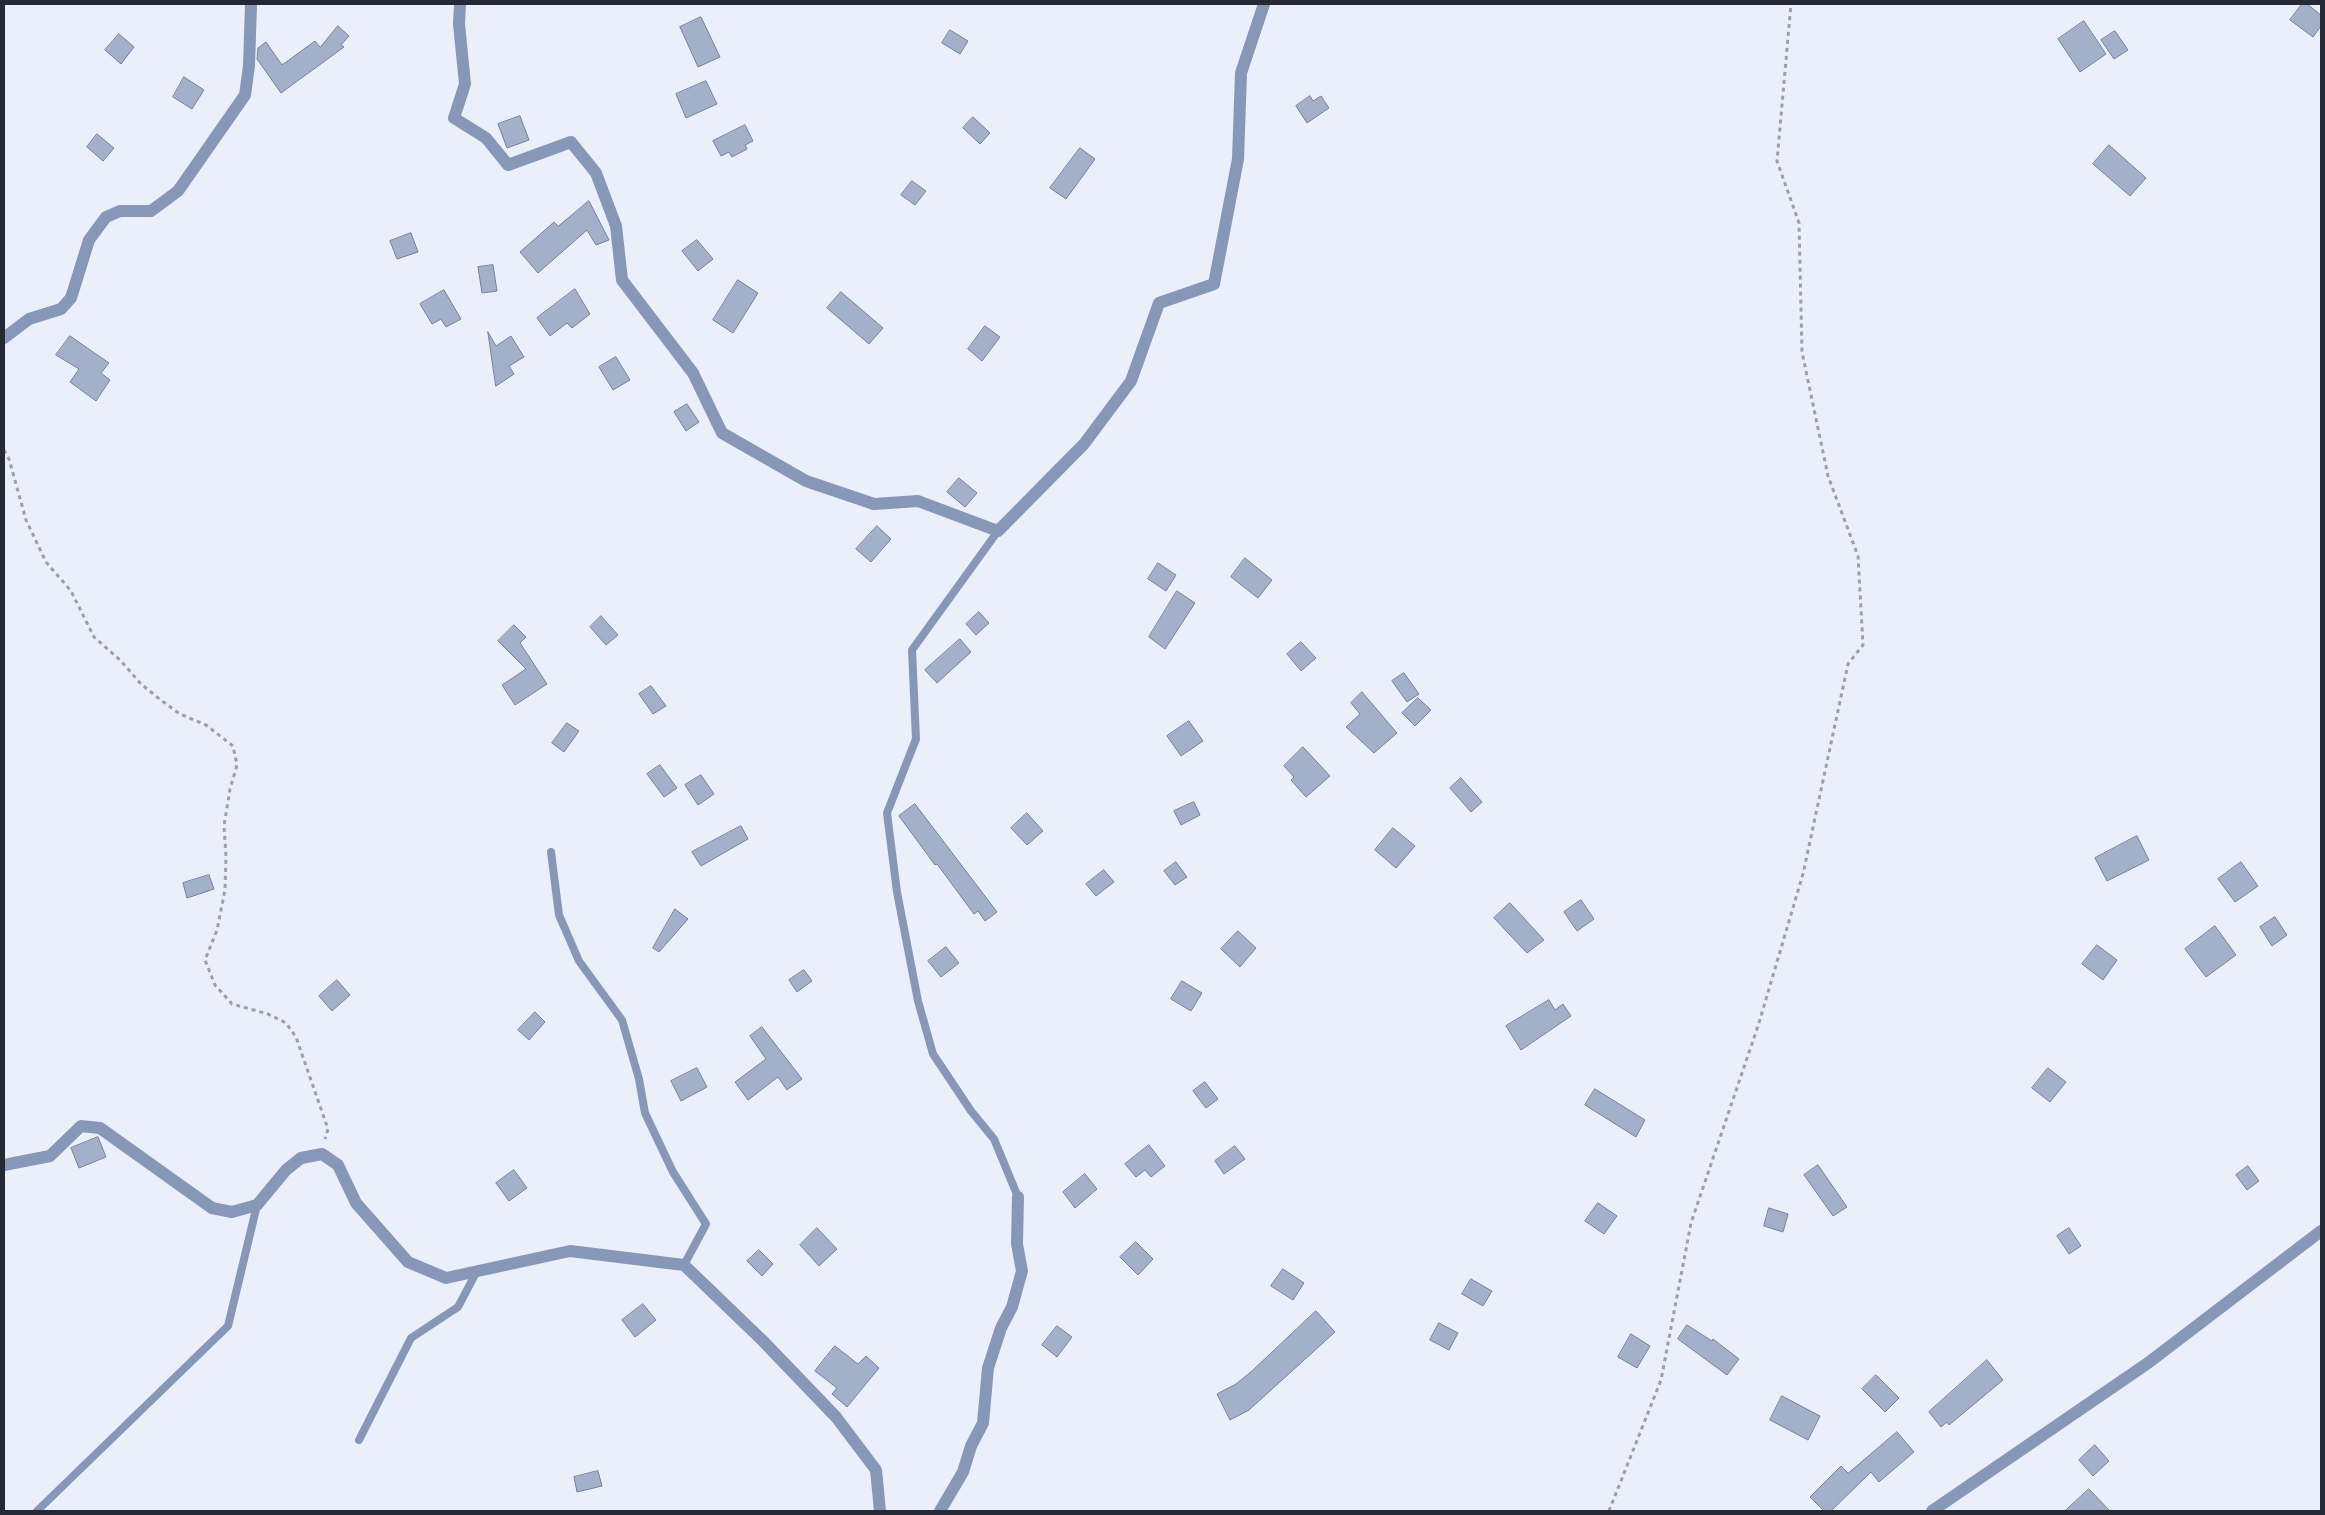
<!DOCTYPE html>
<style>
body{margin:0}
#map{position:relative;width:2325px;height:1515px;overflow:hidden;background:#eaeffa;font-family:Lora,serif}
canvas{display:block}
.frame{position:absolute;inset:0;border:5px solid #242934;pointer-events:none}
</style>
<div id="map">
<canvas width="2325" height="1515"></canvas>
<div class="frame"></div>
</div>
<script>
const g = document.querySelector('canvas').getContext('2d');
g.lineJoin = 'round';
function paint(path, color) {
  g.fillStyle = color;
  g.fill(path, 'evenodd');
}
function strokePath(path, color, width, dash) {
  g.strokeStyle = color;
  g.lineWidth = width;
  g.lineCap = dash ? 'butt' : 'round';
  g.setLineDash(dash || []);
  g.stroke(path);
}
const building = new Path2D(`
 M 2302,4 L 2307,4 L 2321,15 L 2321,26 L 2313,37 L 2290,20 Z
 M 701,17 L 720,57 L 698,67 L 680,27 Z
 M 2084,21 L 2106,54 L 2080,72 L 2058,39 Z
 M 338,26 L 349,36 L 341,45 L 344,47 L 281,93 L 257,59 L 258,48 L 266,42 L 282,65 L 315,41 L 320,47 Z
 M 950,30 L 968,41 L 960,54 L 942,43 Z
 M 2115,31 L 2128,50 L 2114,59 L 2101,40 Z
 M 119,34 L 134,47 L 121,64 L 105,50 Z
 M 184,77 L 204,90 L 192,109 L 173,97 Z
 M 706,81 L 717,104 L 686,118 L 676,94 Z
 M 1310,96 L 1313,101 L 1321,96 L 1329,108 L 1307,123 L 1296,106 Z
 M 520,116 L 529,140 L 507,148 L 498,124 Z
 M 973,117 L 990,133 L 980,144 L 963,128 Z
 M 745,125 L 753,141 L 745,145 L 747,149 L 732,157 L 729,152 L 721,156 L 713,141 Z
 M 97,134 L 114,148 L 103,161 L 87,147 Z
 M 2109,145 L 2146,178 L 2130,196 L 2093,164 Z
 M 1080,148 L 1095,159 L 1066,199 L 1050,188 Z
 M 912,181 L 926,191 L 915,205 L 901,195 Z
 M 589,201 L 609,240 L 596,245 L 587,230 L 538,273 L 520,252 L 554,222 L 558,226 Z
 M 411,233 L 418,252 L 397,259 L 390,241 Z
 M 697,240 L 713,259 L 698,271 L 682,251 Z
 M 493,265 L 497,291 L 482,293 L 478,267 Z
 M 738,280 L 758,293 L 733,333 L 713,320 Z
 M 575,289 L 590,314 L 572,328 L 567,323 L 550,336 L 537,318 Z
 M 444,290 L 461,319 L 446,327 L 441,319 L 432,324 L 420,304 Z
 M 841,292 L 883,328 L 869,344 L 827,308 Z
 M 985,326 L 1000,337 L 982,361 L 968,349 Z
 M 488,332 L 496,346 L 511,336 L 524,357 L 509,366 L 514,374 L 496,386 Z
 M 70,336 L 109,363 L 101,373 L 110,380 L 96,401 L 70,382 L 79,369 L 56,355 Z
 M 616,357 L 630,380 L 613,390 L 599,367 Z
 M 687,404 L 699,422 L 686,431 L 674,412 Z
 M 959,478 L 977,493 L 965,507 L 947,492 Z
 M 877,526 L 891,539 L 871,562 L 856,549 Z
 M 1245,558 L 1272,580 L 1258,598 L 1231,577 Z
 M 1158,563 L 1176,575 L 1166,591 L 1148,579 Z
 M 1177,591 L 1195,603 L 1165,649 L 1149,637 Z
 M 979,612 L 989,623 L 976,635 L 966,624 Z
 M 601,616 L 618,635 L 606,645 L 590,627 Z
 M 514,625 L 526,637 L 520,643 L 547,684 L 515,705 L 502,685 L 526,669 L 498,641 Z
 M 960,639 L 971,652 L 937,683 L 925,670 Z
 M 1301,642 L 1316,658 L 1301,671 L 1287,654 Z
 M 1404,673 L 1419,694 L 1407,702 L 1392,681 Z
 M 651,686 L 666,706 L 653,714 L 639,694 Z
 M 1362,692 L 1397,733 L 1374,753 L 1346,727 L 1360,714 L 1351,703 Z
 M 1418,698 L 1431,710 L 1415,726 L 1402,713 Z
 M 1189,721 L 1203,741 L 1181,756 L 1167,736 Z
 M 567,723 L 579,731 L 564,752 L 552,743 Z
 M 1303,747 L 1330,776 L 1306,797 L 1291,780 L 1294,777 L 1284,766 Z
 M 660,765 L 677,788 L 664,797 L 647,774 Z
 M 701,775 L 714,794 L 698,805 L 685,785 Z
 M 1461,778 L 1482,802 L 1471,812 L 1450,788 Z
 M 1194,802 L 1200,815 L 1181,825 L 1174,811 Z
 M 915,804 L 997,912 L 985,921 L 978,911 L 974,914 L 937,864 L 935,865 L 899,816 Z
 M 1027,813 L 1043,831 L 1027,845 L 1011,828 Z
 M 741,826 L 748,839 L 701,866 L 692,852 Z
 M 1393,828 L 1415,846 L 1396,868 L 1375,850 Z
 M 2137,836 L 2149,860 L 2107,881 L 2095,858 Z
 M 1176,862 L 1187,877 L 1175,885 L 1164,871 Z
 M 2241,862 L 2258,886 L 2235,902 L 2218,879 Z
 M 1104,870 L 1114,882 L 1096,896 L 1086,884 Z
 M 209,875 L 214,889 L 187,898 L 183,883 Z
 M 1581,900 L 1594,919 L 1577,931 L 1564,912 Z
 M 1510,903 L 1544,940 L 1527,953 L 1494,918 Z
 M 675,909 L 688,919 L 659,952 L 653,948 Z
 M 2275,917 L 2287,935 L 2272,946 L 2260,927 Z
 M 2215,926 L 2236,955 L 2206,977 L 2185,949 Z
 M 1238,931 L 1256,948 L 1240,967 L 1221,949 Z
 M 2097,945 L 2117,960 L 2103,980 L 2082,964 Z
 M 946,947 L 959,963 L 941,977 L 928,961 Z
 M 804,970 L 812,981 L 797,992 L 789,980 Z
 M 337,980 L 350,995 L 332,1011 L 319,996 Z
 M 1182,981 L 1202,993 L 1191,1011 L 1171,999 Z
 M 1549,1000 L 1555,1010 L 1563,1004 L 1571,1016 L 1521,1050 L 1506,1026 Z
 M 535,1012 L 545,1022 L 529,1040 L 518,1030 Z
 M 762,1027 L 802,1079 L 787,1090 L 778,1077 L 748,1100 L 735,1082 L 766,1059 L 750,1036 Z
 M 697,1068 L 707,1087 L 681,1101 L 671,1081 Z
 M 2048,1068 L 2066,1082 L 2050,1102 L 2032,1088 Z
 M 1205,1082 L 1218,1099 L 1206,1108 L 1193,1091 Z
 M 1595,1089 L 1645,1120 L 1636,1137 L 1585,1105 Z
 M 98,1137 L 106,1157 L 79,1168 L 71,1148 Z
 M 1149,1145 L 1165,1166 L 1151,1177 L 1145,1170 L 1136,1177 L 1125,1164 Z
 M 1235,1146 L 1245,1159 L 1224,1174 L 1215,1161 Z
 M 1818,1165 L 1847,1207 L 1833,1216 L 1804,1175 Z
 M 2248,1166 L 2259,1181 L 2247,1190 L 2236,1175 Z
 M 514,1170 L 527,1188 L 509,1201 L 496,1183 Z
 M 1085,1174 L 1097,1189 L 1075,1208 L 1063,1192 Z
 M 1598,1203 L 1617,1216 L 1604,1234 L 1585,1221 Z
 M 1769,1208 L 1788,1214 L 1783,1232 L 1764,1226 Z
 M 817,1228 L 837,1249 L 819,1266 L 800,1245 Z
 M 2069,1228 L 2081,1246 L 2069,1254 L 2057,1236 Z
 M 1136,1242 L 1153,1259 L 1138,1275 L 1120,1257 Z
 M 759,1250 L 773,1264 L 762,1276 L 747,1261 Z
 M 1283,1269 L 1304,1283 L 1293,1300 L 1271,1286 Z
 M 1471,1279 L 1492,1291 L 1483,1306 L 1462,1294 Z
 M 643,1304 L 656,1320 L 635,1337 L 622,1320 Z
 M 1316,1311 L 1335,1332 L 1249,1410 L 1230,1420 L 1217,1394 L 1236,1384 L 1253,1370 Z
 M 1439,1323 L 1458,1333 L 1449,1350 L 1430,1340 Z
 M 1687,1325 L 1712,1341 L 1713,1339 L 1739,1359 L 1727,1375 L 1678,1339 Z
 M 1057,1326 L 1072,1337 L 1057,1357 L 1042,1345 Z
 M 1631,1334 L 1650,1346 L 1637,1368 L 1618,1357 Z
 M 835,1346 L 858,1364 L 866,1356 L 879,1368 L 847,1407 L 832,1394 L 837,1388 L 815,1371 Z
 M 1987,1360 L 2003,1380 L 1949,1425 L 1947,1422 L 1941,1427 L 1929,1412 Z
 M 1876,1375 L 1899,1398 L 1885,1412 L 1862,1389 Z
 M 1782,1396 L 1820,1416 L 1808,1440 L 1770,1420 Z
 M 1897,1432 L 1914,1452 L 1879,1482 L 1871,1472 L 1831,1511 L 1824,1511 L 1810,1497 L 1841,1466 L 1848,1473 Z
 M 2095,1445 L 2109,1461 L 2093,1476 L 2079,1460 Z
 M 598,1471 L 602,1486 L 577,1492 L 574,1477 Z
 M 2089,1489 L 2110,1511 L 2065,1511 Z`);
paint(building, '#a3b0ca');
strokePath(building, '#75819a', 1);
strokePath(new Path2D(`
 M 4,450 L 9,459 L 26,520 L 46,562 L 71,591 L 94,637 L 120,660 L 141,684 L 162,701 L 180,714 L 206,725 L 233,746 L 237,765 L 230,789 L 224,826 L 226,856 L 225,890 L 217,930 L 205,960 L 215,985 L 232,1004 L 268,1014 L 286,1023 L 296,1037 L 328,1129 L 325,1139
 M 1609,1511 L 1661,1380 L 1691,1223 L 1758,1026 L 1803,874 L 1848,664 L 1863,645 L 1858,556 L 1828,476 L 1802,352 L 1799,223 L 1777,161 L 1791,4`), '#9a9faa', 3, [4, 4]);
strokePath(new Path2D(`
 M 998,531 L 912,650 L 916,739 L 887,813 L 897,892 L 918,1001 L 933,1054 L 971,1111 L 994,1139 L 1018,1197
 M 551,852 L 559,915 L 579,961 L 622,1020 L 639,1079 L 645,1113 L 673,1172 L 706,1224 L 684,1265
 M 359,1440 L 411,1338 L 458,1307 L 477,1271
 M 37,1511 L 228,1326 L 257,1205`), '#8797b8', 8);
strokePath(new Path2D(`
 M 460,4 L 459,24 L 465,84 L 454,118 L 486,138 L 508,165 L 571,142 L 596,173 L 616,226 L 622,280 L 693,373 L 722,433 L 806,481 L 874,504 L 918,501 L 998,531 L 1084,444 L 1131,381 L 1159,303 L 1214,284 L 1238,159 L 1241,73 L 1264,4
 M 4,338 L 29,319 L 61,309 L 71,298 L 89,240 L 106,217 L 120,211 L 151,211 L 178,191 L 245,95 L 249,66 L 251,4
 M 4,1165 L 50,1156 L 81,1126 L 100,1128 L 212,1208 L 232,1212 L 257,1205 L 286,1170 L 301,1158 L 322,1154 L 338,1165 L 356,1203 L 408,1262 L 446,1278 L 570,1251 L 684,1265 L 763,1341 L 836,1417 L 876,1470 L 880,1511
 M 940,1511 L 963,1472 L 971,1446 L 983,1423 L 988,1368 L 1001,1328 L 1012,1307 L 1022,1271 L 1017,1244 L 1018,1197
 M 1932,1511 L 2148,1363 L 2321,1231`), '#8797b8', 12);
</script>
